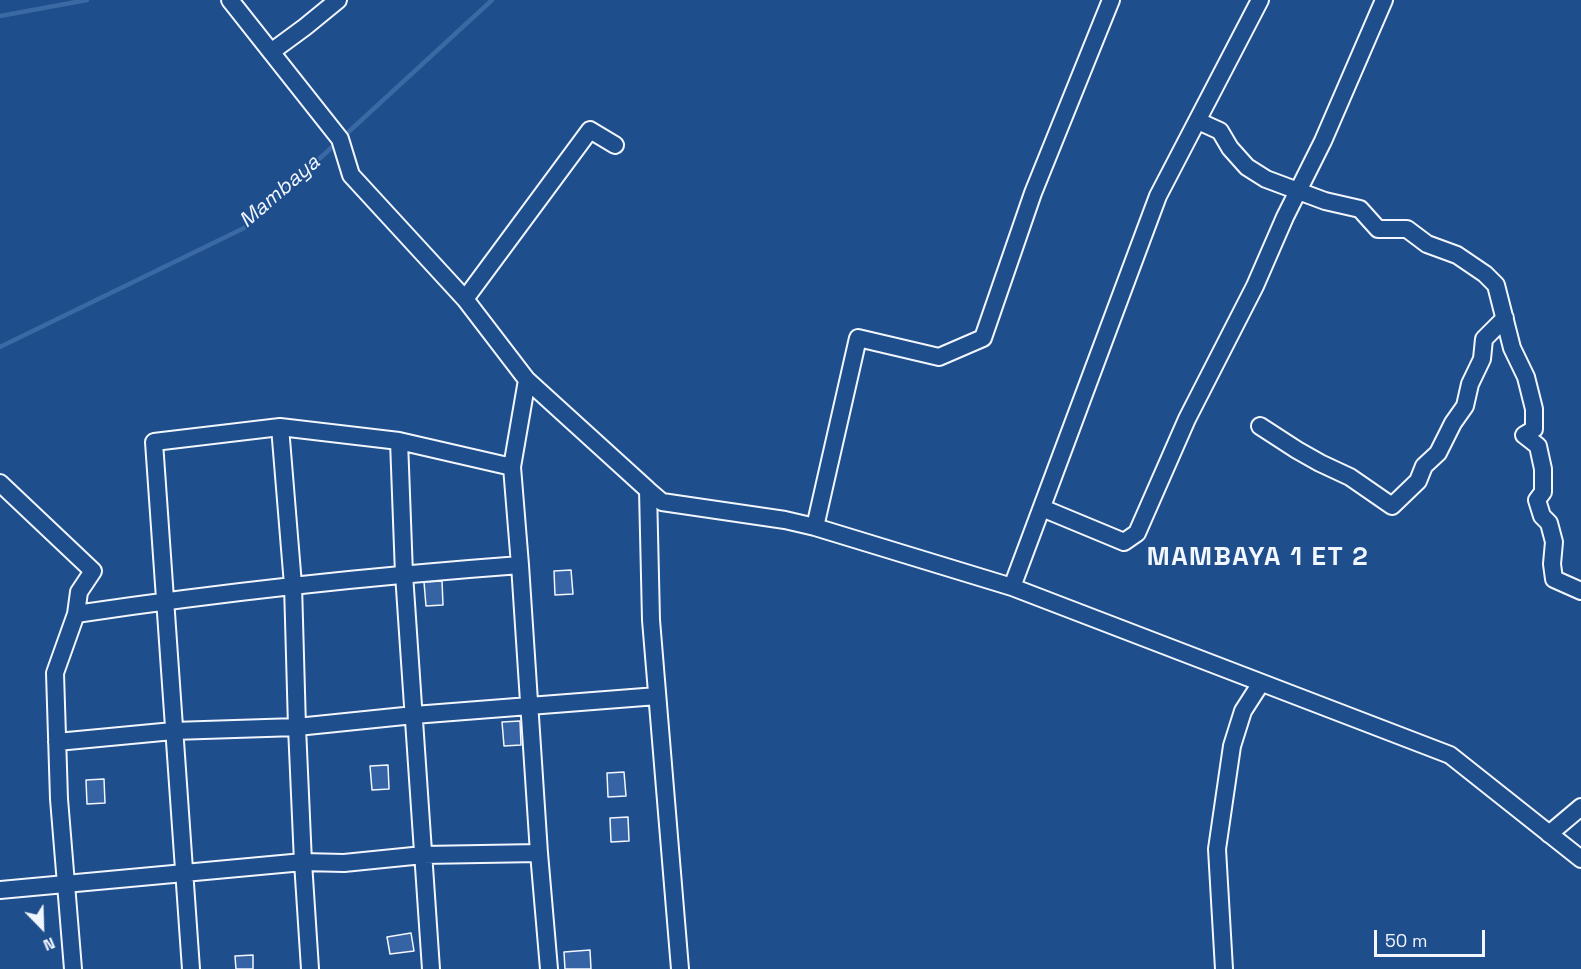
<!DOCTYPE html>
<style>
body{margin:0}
#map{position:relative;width:1581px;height:969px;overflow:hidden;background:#1f4e8c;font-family:"Space Grotesk",sans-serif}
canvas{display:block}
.north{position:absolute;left:12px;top:897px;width:60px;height:60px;-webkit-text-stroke:4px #1f4e8c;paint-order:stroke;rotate:157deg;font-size:16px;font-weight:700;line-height:24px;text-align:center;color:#f2f6ff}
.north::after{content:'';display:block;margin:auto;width:21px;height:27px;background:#f2f6ff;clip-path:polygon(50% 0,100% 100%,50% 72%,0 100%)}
.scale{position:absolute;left:1374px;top:930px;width:111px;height:27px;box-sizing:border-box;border:3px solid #f2f6ff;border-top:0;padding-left:8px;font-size:18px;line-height:21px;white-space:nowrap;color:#f2f6ff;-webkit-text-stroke:4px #1f4e8c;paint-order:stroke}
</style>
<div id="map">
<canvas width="1581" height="969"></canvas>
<div class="north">N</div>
<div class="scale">50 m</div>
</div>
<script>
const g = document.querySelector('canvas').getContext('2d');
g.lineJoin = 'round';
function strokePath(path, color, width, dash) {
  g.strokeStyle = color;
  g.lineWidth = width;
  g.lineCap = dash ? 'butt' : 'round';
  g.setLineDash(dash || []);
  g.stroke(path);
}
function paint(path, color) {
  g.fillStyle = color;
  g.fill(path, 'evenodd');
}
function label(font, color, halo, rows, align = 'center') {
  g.font = font + ' "Space Grotesk",sans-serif';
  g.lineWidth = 4.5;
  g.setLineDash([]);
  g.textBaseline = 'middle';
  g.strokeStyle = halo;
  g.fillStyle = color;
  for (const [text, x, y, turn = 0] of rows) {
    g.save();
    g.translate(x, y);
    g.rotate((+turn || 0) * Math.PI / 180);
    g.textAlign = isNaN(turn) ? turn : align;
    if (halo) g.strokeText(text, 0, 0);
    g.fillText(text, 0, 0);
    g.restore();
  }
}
strokePath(new Path2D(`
 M 0,16 L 87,0
 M 0,347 L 244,228 L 492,0`), '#3b69a3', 4.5);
const building = new Path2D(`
 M 571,570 L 573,594 L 555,595 L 554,571 Z
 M 442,581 L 443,605 L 426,606 L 424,582 Z
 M 520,721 L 521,745 L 504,746 L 502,722 Z
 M 388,765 L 389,789 L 372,790 L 370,766 Z
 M 624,772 L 626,796 L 608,797 L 607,773 Z
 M 104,779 L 105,803 L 87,804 L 86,780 Z
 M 628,817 L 629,841 L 611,842 L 610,818 Z
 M 411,933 L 414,951 L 390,954 L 387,937 Z
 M 590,950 L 591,969 L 565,969 L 564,952 Z
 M 253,955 L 253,969 L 236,969 L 235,956 Z`);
paint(building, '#3563a3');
strokePath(building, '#f2f6ff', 1.5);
const minor = new Path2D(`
 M 230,0 L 340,139 L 351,175 L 465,299 L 527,380 L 648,490 L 662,502 L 785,520 L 815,527 L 1012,587 L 1450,755 L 1581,859
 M 271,52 L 305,27 L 338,0
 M 1198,121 L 1220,131 L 1230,148 L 1247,167 L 1266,179 L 1325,201 L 1360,209 L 1378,229 L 1407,229 L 1427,244 L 1457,255 L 1485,274 L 1496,285 L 1512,348 L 1526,377 L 1534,409 L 1534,429 L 1524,435 L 1538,446 L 1543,469 L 1543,492 L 1537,500 L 1542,516 L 1549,523 L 1554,542 L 1552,564 L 1554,579 L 1581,591
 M 465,299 L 590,130 L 615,145
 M 527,380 L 512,467 L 520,565 L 539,853 L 549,969
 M 1260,426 L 1297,450 L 1320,463 L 1350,477 L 1392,506 L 1418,481 L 1424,466 L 1438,453 L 1453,423 L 1465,406 L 1470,384 L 1482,359 L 1484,339 L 1505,318
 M 280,427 L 293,585 L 297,727 L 303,862 L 310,969
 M 399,441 L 404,574 L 431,969
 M 0,483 L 93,571 L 79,592 L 76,614
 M 648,490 L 651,620 L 680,969
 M 1042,508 L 1124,542 L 1137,533 L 1187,419 L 1255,286 L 1285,217 L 1323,141 L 1384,0
 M 815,527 L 858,338 L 939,357 L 983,338 L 1033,193 L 1111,0
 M 1012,587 L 1158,196 L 1260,0
 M 57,742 L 173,731 L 297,727 L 414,715 L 657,696
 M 1549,834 L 1581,807
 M 0,890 L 303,862 L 344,863 L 423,855 L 539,853
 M 73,969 L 59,799 L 55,673 L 76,614 C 224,592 372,576 520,565
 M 191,969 L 154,442 L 280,427 L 399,441 L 512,467
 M 1224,969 L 1217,849 L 1232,746 L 1243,711 L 1261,683`);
strokePath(minor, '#f2f6ff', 20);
strokePath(minor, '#1f4e8c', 16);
label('italic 21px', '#f2f6ff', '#1f4e8c', [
 ["Mambaya",280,192,-41]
]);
g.letterSpacing = '1.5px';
label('bold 26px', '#f2f6ff', '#1f4e8c', [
 ["MAMBAYA 1 ET 2",1258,558]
]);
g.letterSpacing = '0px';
</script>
